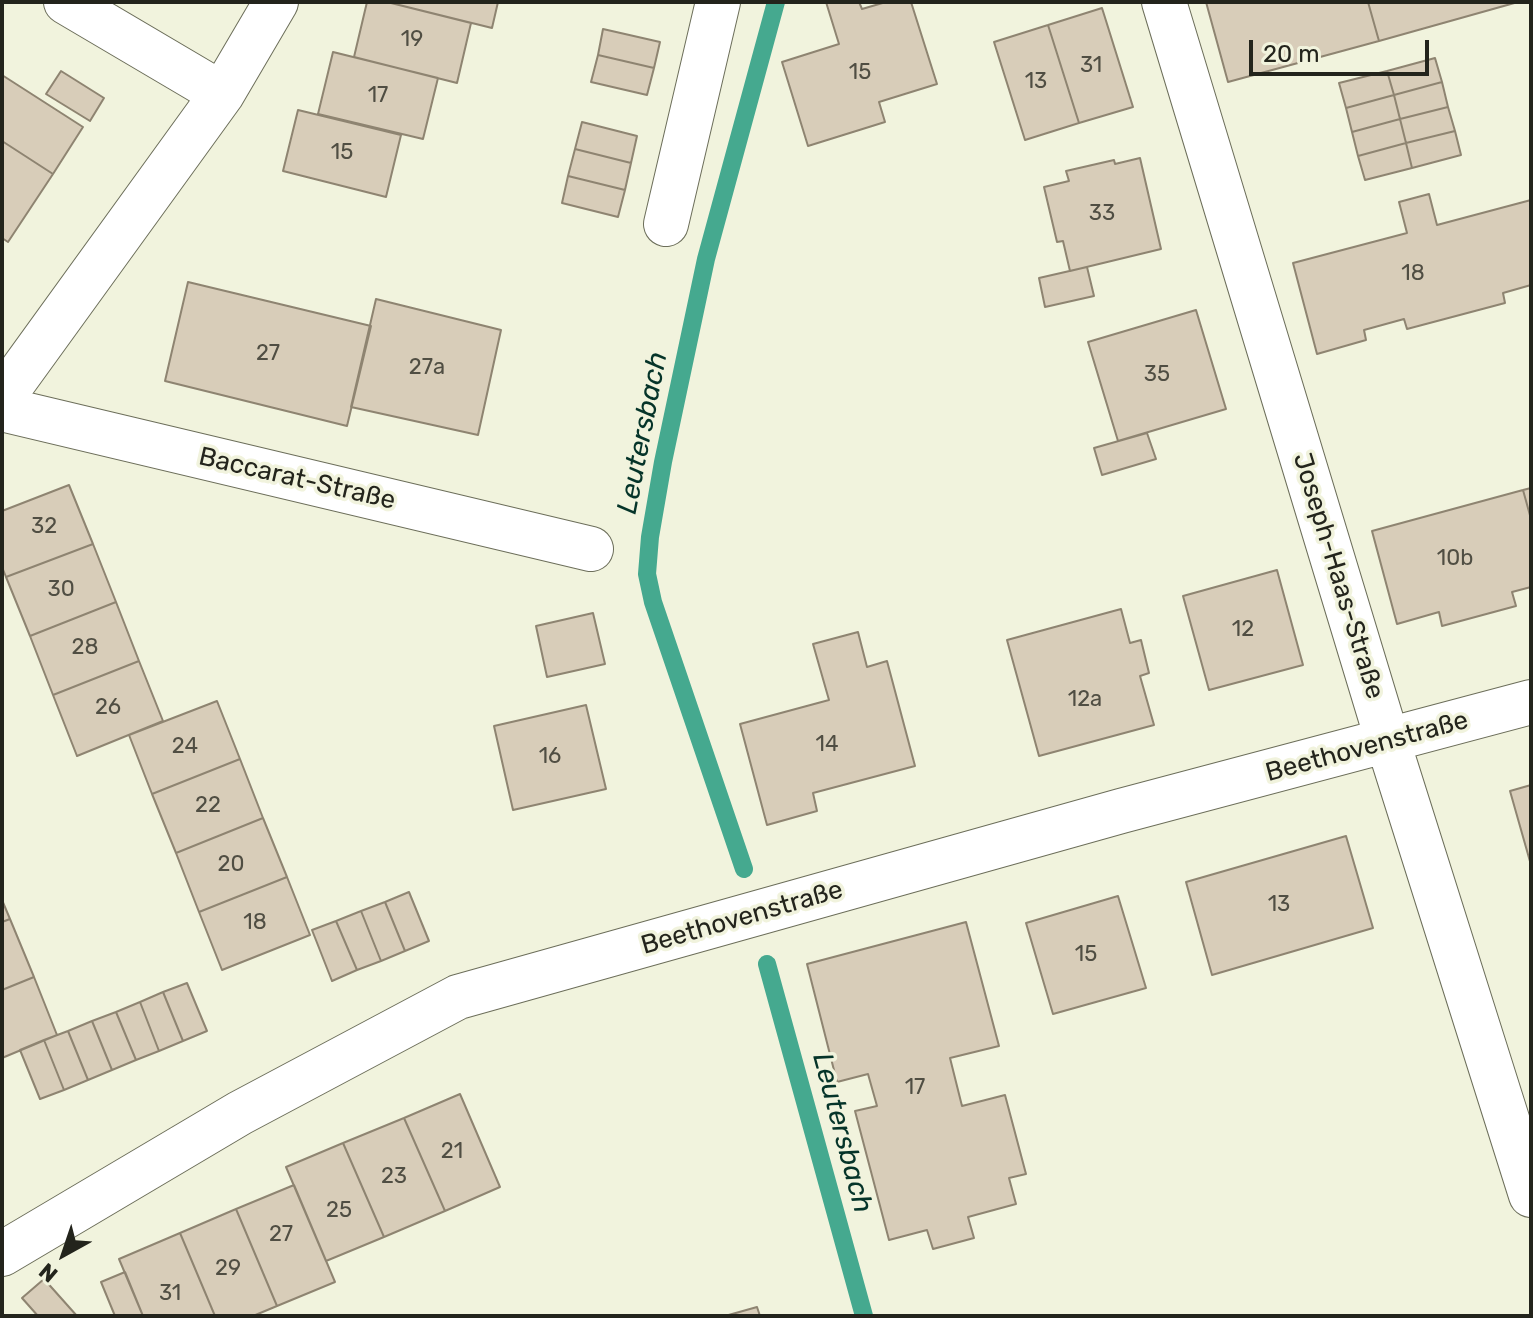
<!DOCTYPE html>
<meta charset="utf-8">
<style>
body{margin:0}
#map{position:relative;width:1533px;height:1318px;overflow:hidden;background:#f1f3dd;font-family:Rubik,sans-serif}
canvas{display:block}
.frame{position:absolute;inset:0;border:4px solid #23241c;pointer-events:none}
.north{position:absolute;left:24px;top:1214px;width:80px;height:80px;-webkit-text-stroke:6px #f1f3dd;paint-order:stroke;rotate:220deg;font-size:22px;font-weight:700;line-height:32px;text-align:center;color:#23241c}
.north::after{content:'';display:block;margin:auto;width:28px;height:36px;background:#23241c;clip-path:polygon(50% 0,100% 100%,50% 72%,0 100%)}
.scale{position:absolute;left:1249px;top:40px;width:180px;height:36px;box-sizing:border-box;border:4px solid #23241c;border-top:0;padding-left:10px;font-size:24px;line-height:28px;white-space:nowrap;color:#23241c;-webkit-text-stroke:6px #f1f3dd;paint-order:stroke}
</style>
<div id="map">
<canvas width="1533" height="1318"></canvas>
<div class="frame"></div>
<div class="north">N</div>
<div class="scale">20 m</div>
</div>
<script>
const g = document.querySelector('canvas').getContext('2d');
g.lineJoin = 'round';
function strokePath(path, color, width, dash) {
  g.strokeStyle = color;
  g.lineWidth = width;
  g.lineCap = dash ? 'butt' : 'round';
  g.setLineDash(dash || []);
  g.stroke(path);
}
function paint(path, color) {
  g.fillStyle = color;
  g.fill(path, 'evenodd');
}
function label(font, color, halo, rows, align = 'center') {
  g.font = font + ' Rubik,sans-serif';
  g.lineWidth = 7;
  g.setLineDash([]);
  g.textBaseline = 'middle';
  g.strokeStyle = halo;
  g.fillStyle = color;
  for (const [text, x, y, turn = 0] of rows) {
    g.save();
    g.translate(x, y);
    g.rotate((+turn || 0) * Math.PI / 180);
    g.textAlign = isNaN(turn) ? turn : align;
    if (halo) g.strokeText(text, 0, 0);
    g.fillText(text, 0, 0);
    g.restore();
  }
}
strokePath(new Path2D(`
 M 744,869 L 653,602 L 647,574 L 650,537 L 663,462 L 706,259 L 776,2
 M 767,964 L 864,1316`), '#45a98f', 18);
const building = new Path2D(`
 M 367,2 L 387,2 L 471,23 L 457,83 L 354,57 Z
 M 387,2 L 498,2 L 492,28 Z
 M 826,2 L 859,2 L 862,9 L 886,2 L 911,2 L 937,84 L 879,102 L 885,122 L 808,146 L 782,62 L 839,44 Z
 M 1206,2 L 1368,2 L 1379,41 L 1228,82 Z
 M 1368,2 L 1518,2 L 1379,41 Z
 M 1102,8 L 1133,107 L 1079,123 L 1048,25 Z
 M 1048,25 L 1079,123 L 1025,140 L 994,42 Z
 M 603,29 L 660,42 L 654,68 L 598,55 Z
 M 333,52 L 438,78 L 423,139 L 318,114 Z
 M 598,55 L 654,68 L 647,95 L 591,82 Z
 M 1435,58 L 1442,82 L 1394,95 L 1387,71 Z
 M 61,71 L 104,98 L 90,121 L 46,94 Z
 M 1387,71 L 1394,95 L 1346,108 L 1339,83 Z
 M 2,75 L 83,127 L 53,174 L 2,141 Z
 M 1442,82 L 1448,107 L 1400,119 L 1394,95 Z
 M 1394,95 L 1400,119 L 1352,132 L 1346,108 Z
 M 1448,107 L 1455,131 L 1406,143 L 1400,119 Z
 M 298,110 L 401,135 L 386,197 L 283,171 Z
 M 1400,119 L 1406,143 L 1358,156 L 1352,132 Z
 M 582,122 L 637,136 L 631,163 L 575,149 Z
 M 1455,131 L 1461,155 L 1412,168 L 1406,143 Z
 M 2,141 L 53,174 L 8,242 L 2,238 Z
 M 1406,143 L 1412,168 L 1365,180 L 1358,156 Z
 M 575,149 L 631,163 L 625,190 L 568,176 Z
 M 1140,158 L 1161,249 L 1070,271 L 1063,241 L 1057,242 L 1044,187 L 1069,181 L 1066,171 L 1114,160 L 1115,164 Z
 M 568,176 L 625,190 L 618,217 L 562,203 Z
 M 1429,194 L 1437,225 L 1531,200 L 1531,285 L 1503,293 L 1505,303 L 1407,329 L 1404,319 L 1364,330 L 1366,340 L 1317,354 L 1293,263 L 1407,233 L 1399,202 Z
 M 1087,267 L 1094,296 L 1045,307 L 1039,278 Z
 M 188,282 L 371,326 L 347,426 L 165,381 Z
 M 376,299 L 501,330 L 478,435 L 351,407 Z
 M 1196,310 L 1226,409 L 1118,441 L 1088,342 Z
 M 1147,433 L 1156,459 L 1102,475 L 1094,448 Z
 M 69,485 L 93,544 L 6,577 L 2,567 L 2,511 Z
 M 1531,488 L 1531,519 L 1523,490 Z
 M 1523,490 L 1531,519 L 1531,587 L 1512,592 L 1516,606 L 1442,626 L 1439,612 L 1397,624 L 1372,531 Z
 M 93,544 L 116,602 L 30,636 L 6,577 Z
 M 1277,570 L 1303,665 L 1209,690 L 1183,596 Z
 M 116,602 L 139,661 L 53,695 L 30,636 Z
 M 1121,609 L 1130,643 L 1141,640 L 1149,673 L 1140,676 L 1154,725 L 1039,756 L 1007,640 Z
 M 593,613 L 605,664 L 547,677 L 536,626 Z
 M 858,632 L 867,667 L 887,661 L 915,766 L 813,793 L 817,811 L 767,825 L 740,724 L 829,700 L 813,644 Z
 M 139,661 L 163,721 L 77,756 L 53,695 Z
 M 217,701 L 240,759 L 152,794 L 129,735 Z
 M 586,705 L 606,789 L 513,810 L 494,726 Z
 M 240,759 L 263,818 L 176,853 L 152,794 Z
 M 1531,785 L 1531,865 L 1510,791 Z
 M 263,818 L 287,877 L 199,912 L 176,853 Z
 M 1346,836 L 1373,928 L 1212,975 L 1186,882 Z
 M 287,877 L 310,935 L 222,970 L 199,912 Z
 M 409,892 L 429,941 L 405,951 L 385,902 Z
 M 1118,896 L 1146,988 L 1053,1014 L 1026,923 Z
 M 2,900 L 10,919 L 2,922 Z
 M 385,902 L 405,951 L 381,961 L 361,911 Z
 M 361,911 L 381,961 L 357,970 L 336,921 Z
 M 10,919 L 34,977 L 2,990 L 2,922 Z
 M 336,921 L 357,970 L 332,981 L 312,930 Z
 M 966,922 L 999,1046 L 950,1058 L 962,1106 L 1005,1095 L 1026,1174 L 1009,1178 L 1016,1204 L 968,1217 L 974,1238 L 933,1249 L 927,1230 L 889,1240 L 855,1111 L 877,1106 L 868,1074 L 837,1082 L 807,964 Z
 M 34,977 L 57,1035 L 2,1058 L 2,990 Z
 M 187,983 L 207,1031 L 183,1041 L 163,992 Z
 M 163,992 L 183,1041 L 159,1051 L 140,1002 Z
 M 140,1002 L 159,1051 L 136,1060 L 116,1012 Z
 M 116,1012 L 136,1060 L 112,1070 L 92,1021 Z
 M 92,1021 L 112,1070 L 88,1080 L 68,1031 Z
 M 68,1031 L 88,1080 L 64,1090 L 44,1040 Z
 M 44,1040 L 64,1090 L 40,1099 L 20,1050 Z
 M 460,1094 L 500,1187 L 445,1211 L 404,1118 Z
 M 404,1118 L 445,1211 L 384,1237 L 343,1143 Z
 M 343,1143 L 384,1237 L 326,1261 L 286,1167 Z
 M 294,1185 L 335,1282 L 277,1306 L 236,1209 Z
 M 236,1209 L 277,1306 L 253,1316 L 215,1316 L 180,1233 Z
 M 180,1233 L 215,1316 L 143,1316 L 119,1259 Z
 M 125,1272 L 143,1316 L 115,1316 L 101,1282 Z
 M 44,1279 L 77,1316 L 38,1316 L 22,1298 Z
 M 757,1307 L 760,1316 L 725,1316 Z`);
paint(building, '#d8cdb9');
strokePath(building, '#8e8471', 2);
const minor = new Path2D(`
 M 66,2 L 222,94
 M 1164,2 L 1388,742 L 1531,1195
 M 666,224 L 718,2
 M 2,398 L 222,94 L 276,2
 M 2,409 L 591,549
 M 2,1254 L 240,1113 L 458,997 L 1121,811 L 1531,702`);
strokePath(minor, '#6c6e5a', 46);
strokePath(minor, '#fff', 44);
label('22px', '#504e43', null, [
 ["19",412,40],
 ["31",1091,66],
 ["15",860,73],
 ["13",1036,82],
 ["17",378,96],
 ["15",342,153],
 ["33",1102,214],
 ["18",1413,274],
 ["27",268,354],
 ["27a",427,368],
 ["35",1157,375],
 ["32",44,527],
 ["10b",1455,559],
 ["30",61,590],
 ["12",1243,630],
 ["28",85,648],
 ["12a",1085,700],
 ["26",108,708],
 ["14",827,745],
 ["24",185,747],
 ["16",550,757],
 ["22",208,806],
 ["20",231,865],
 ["13",1279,905],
 ["18",255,923],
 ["15",1086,955],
 ["17",915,1088],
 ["21",452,1152],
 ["23",394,1177],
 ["25",339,1211],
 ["27",281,1235],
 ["29",228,1269],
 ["31",170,1294]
]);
label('26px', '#23241c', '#f1f3dd', [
 ["Baccarat-Straße",297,479,13],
 ["Joseph-Haas-Straße",1338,576,73],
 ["Beethovenstraße",1367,747,-15],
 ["Beethovenstraße",742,918,-16]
]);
label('italic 28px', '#053429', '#f1f3dd', [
 ["Leutersbach",643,433,-79],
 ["Leutersbach",842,1133,75]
]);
</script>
